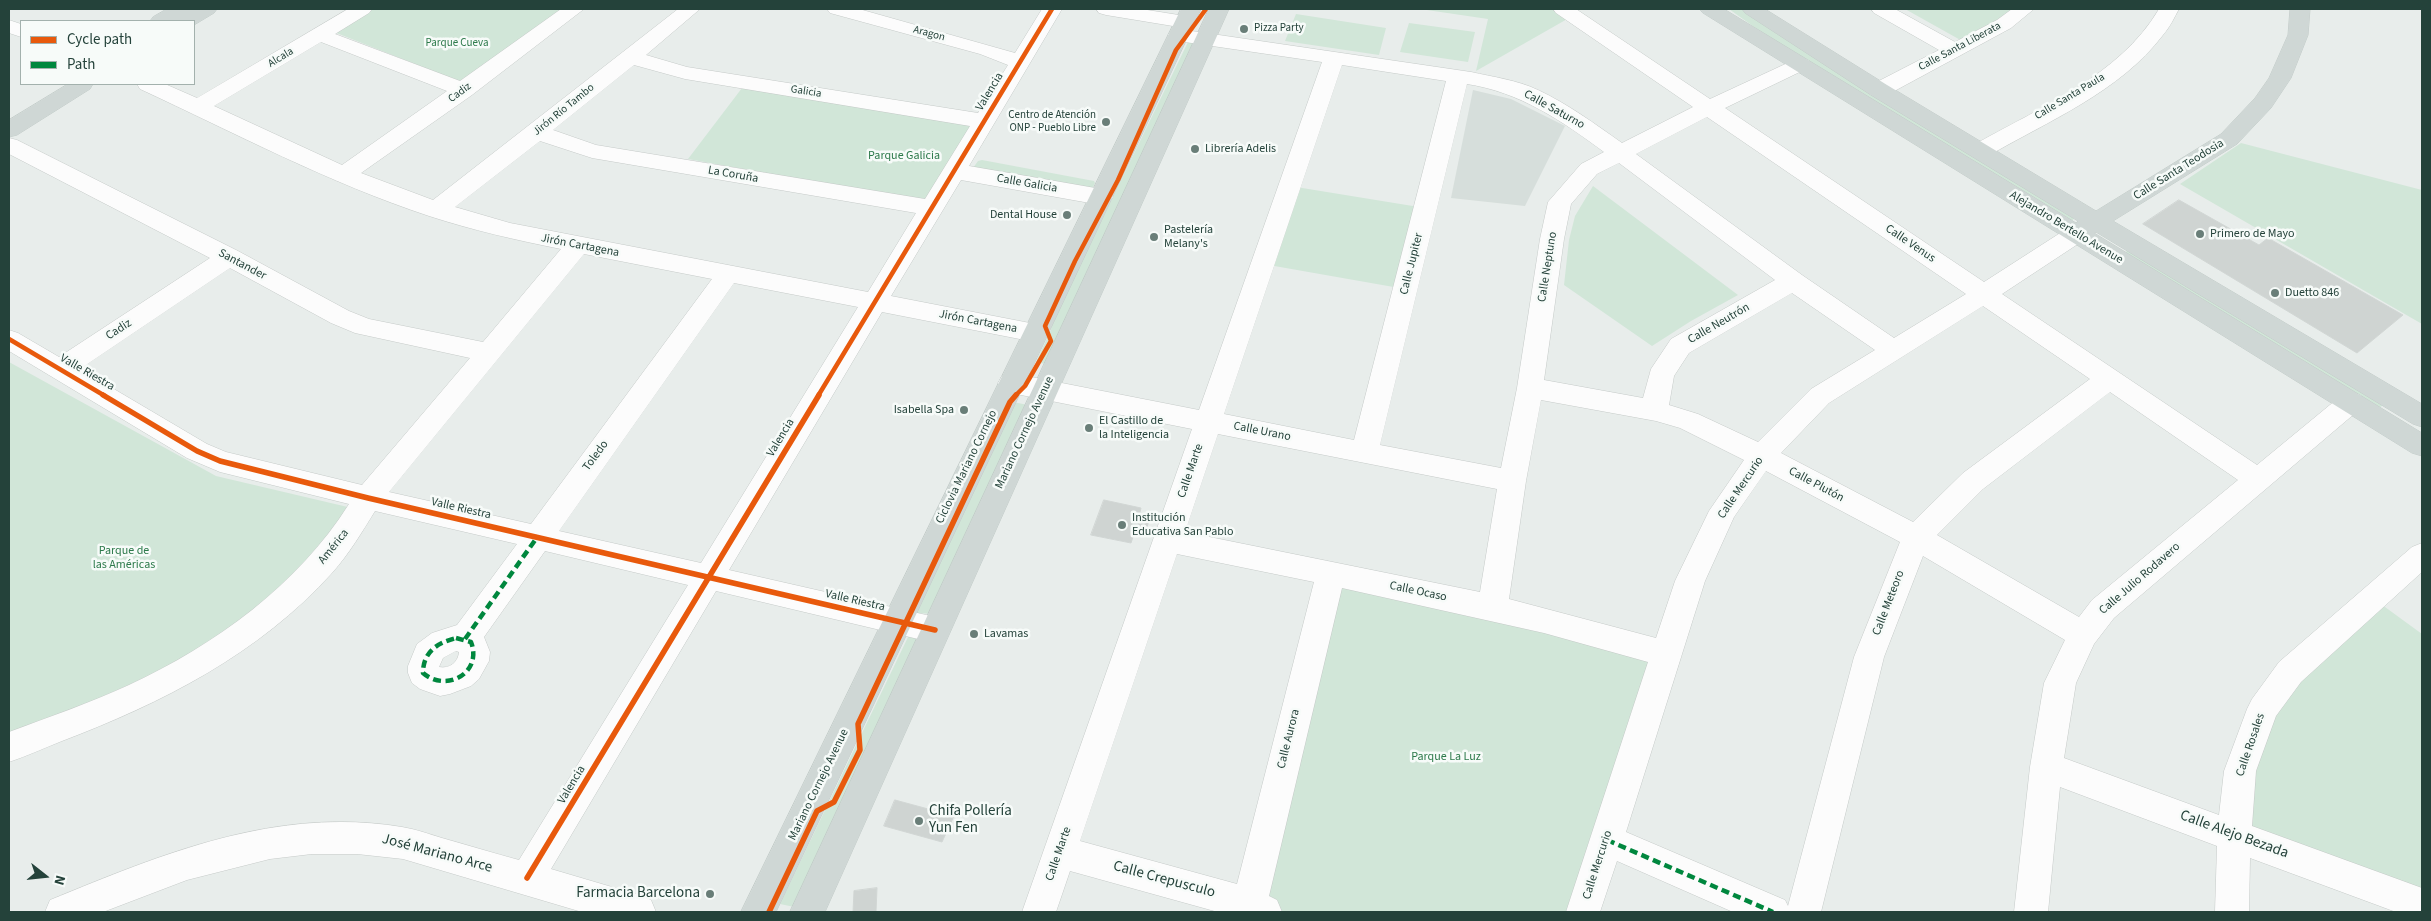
<!DOCTYPE html>
<meta charset="utf-8">
<style>
body{margin:0}
#map{position:relative;width:2431px;height:921px;overflow:hidden;background:#e8edeb;font-family:"Source Sans 3",sans-serif}
canvas{display:block}
.frame{position:absolute;inset:0;border:10px solid #24423a;pointer-events:none}
.legend{position:absolute;left:20px;top:20px;width:175px;height:65px;box-sizing:border-box;background:#f7fbf9;border:1px solid #a3b1ad;margin:0;padding:6px 9px;list-style:none;font-size:15px;color:#24423a}
.legend li{display:flex;align-items:center;gap:10px;height:25px}
.legend b{width:25px;border:1px solid #a3b1ad}
.north{position:absolute;left:20px;top:851px;width:50px;height:50px;-webkit-text-stroke:4px #f7fbf9;paint-order:stroke;rotate:106deg;font-size:14px;font-weight:700;line-height:20px;text-align:center;color:#24423a}
.north::after{content:'';display:block;margin:auto;width:18px;height:22px;background:#24423a;clip-path:polygon(50% 0,100% 100%,50% 72%,0 100%)}
</style>
<div id="map">
<canvas width="2431" height="921"></canvas>
<div class="frame"></div>
<ul class="legend">
<li><b style="height:6px;background:#e8590c"></b>Cycle path</li>
<li><b style="height:6px;background:#00873e"></b>Path</li>
</ul>
<div class="north">N</div>
</div>
<script>
const g = document.querySelector('canvas').getContext('2d');
g.lineJoin = 'round';
function paint(path, color) {
  g.fillStyle = color;
  g.fill(path, 'evenodd');
}
function strokePath(path, color, width, dash) {
  g.strokeStyle = color;
  g.lineWidth = width;
  g.lineCap = dash ? 'butt' : 'round';
  g.setLineDash(dash || []);
  g.stroke(path);
}
function label(font, color, halo, rows, align = 'center') {
  g.font = font + ' "Source Sans 3",sans-serif';
  g.lineWidth = 5;
  g.setLineDash([]);
  g.textBaseline = 'middle';
  g.strokeStyle = halo;
  g.fillStyle = color;
  for (const [text, x, y, turn = 0] of rows) {
    g.save();
    g.translate(x, y);
    g.rotate((+turn || 0) * Math.PI / 180);
    g.textAlign = isNaN(turn) ? turn : align;
    if (halo) g.strokeText(text, 0, 0);
    g.fillText(text, 0, 0);
    g.restore();
  }
}
paint(new Path2D(`
 M 1473,90 L 1511,99 L 1565,126 L 1525,206 L 1451,198 Z`), '#d6dedb');
paint(new Path2D(`
 M 373,9 L 563,9 L 463,83 L 334,32 Z
 M 1420,9 L 1556,9 L 1569,18 L 1476,71 L 1488,19 Z
 M 1729,9 L 1745,9 L 1773,28 L 2078,213 L 2072,221 L 1768,37 Z
 M 1905,9 L 2017,9 L 2000,24 L 1964,42 Z
 M 1296,14 L 1386,28 L 1379,55 L 1285,41 Z
 M 1409,23 L 1475,32 L 1468,62 L 1400,52 Z
 M 1188,42 L 1195,43 L 1055,366 L 1036,362 L 1051,330 L 1052,323 Z
 M 742,88 L 973,126 L 926,202 L 688,159 Z
 M 2241,143 L 2422,190 L 2422,324 L 2180,184 Z
 M 982,160 L 1094,181 L 1095,183 L 1092,189 L 973,168 L 978,161 Z
 M 1290,186 L 1425,208 L 1405,289 L 1263,264 Z
 M 1593,186 L 1738,295 L 1691,321 L 1652,346 L 1564,285 L 1569,240 L 1575,216 Z
 M 2134,246 L 2387,402 L 2379,408 L 2124,253 Z
 M 9,362 L 216,476 L 352,508 C 328,535 306,566 279,591 C 204,659 102,698 9,735 Z
 M 1013,402 L 1033,406 L 938,614 L 913,613 Z
 M 1331,574 L 1667,654 L 1582,912 L 1266,912 L 1250,904 Z
 M 2374,599 L 2422,634 L 2422,905 L 2234,835 L 2263,709 Z
 M 909,635 L 927,640 L 804,909 L 780,904 Z`), '#d1e6d8');
const building = new Path2D(`
 M 2179,200 L 2259,245 L 2268,238 L 2403,315 L 2357,353 L 2143,224 Z
 M 1104,500 L 1141,508 L 1139,516 L 1150,518 L 1145,533 L 1135,531 L 1131,543 L 1091,535 Z
 M 895,800 L 954,816 L 942,842 L 884,826 Z
 M 877,888 L 876,912 L 853,912 L 854,891 Z`);
paint(building, '#cfd4d2');
strokePath(building, '#d1d6d4', 1);
const minor = new Path2D(`
 M 348,9 L 372,9 L 369,13 L 335,34 L 460,81 L 561,9 L 584,9 L 472,95 L 361,173 L 433,200 L 678,9 L 700,9 L 646,55 L 687,67 L 978,113 L 1008,65 L 980,54 L 830,13 L 827,9 L 859,9 L 1015,53 L 1042,9 L 1062,9 L 969,166 L 1101,189 L 1109,192 L 1113,197 L 1109,202 L 1101,205 L 961,180 L 891,296 L 1035,324 L 1044,327 L 1048,333 L 1044,339 L 1035,342 L 882,312 L 729,570 L 935,617 L 946,621 L 950,630 L 946,639 L 935,643 L 716,591 L 551,869 L 639,895 L 651,900 L 656,912 L 582,912 L 403,859 L 357,854 L 312,854 L 270,859 L 187,880 L 103,912 L 45,912 L 50,900 C 162,854 277,806 402,827 C 415,829 429,834 442,838 C 467,845 493,853 519,860 L 688,585 L 545,551 L 484,637 L 490,652 L 489,661 L 479,679 L 471,686 L 450,694 L 440,696 L 420,689 L 412,683 L 408,673 L 408,666 L 417,644 L 432,633 L 457,625 L 517,544 L 375,511 C 362,532 349,554 332,573 C 259,654 162,703 62,741 C 44,748 27,756 9,762 L 9,732 C 49,717 90,703 129,685 C 215,645 298,585 349,504 L 220,472 L 187,458 L 9,351 L 9,330 L 18,333 L 59,357 L 210,258 L 9,154 L 9,138 L 17,140 L 238,251 L 349,311 L 369,319 L 483,342 L 561,249 C 516,240 472,230 429,216 C 329,183 235,133 140,89 L 137,84 L 165,84 L 197,98 ZM 321,42 L 447,91 L 342,165 L 214,106 ZM 634,65 L 685,79 L 970,126 L 925,199 L 596,145 L 553,130 ZM 540,141 L 592,158 L 916,213 L 868,292 L 510,223 L 455,207 ZM 584,254 L 712,279 L 531,524 L 389,492 ZM 230,268 L 331,323 L 355,333 L 470,358 L 362,485 L 226,452 L 207,444 L 80,369 ZM 734,283 L 858,307 L 701,563 L 559,531 ZM 456,651 L 459,652 C 458,663 449,669 439,667 L 443,658 Z
 M 1096,9 L 1141,9 L 1185,16 L 1192,18 L 1195,22 L 1192,26 L 1185,28 L 1106,15 L 1099,13 Z
 M 1553,9 L 1576,9 L 1710,99 L 1794,60 L 1801,58 L 1808,60 L 1811,64 L 1808,68 L 1725,108 L 1984,282 L 2068,228 L 2076,226 L 2084,228 L 2088,234 L 2084,240 L 2002,294 L 2257,465 L 2342,395 L 2351,392 L 2360,395 L 2364,402 L 2360,409 L 2114,618 L 2094,644 L 2076,683 L 2064,758 L 2219,815 L 2224,771 L 2247,709 L 2252,699 L 2279,662 L 2412,547 L 2422,543 L 2422,572 L 2301,682 L 2276,716 L 2256,771 L 2252,826 L 2422,888 L 2422,912 L 2396,912 L 2250,858 L 2249,912 L 2215,912 L 2217,846 L 2060,787 L 2048,912 L 2014,912 L 2030,767 L 2044,683 L 2065,640 L 1923,556 L 1884,657 L 1821,912 L 1733,912 L 1617,861 L 1600,912 L 1566,912 L 1648,662 L 1544,633 L 1342,588 L 1269,896 L 1277,900 L 1282,912 L 1218,912 L 1070,871 L 1056,912 L 1022,912 L 1192,429 L 1011,393 L 1002,390 L 998,383 L 1002,376 L 1011,373 L 1199,410 L 1322,62 L 1178,41 L 1171,39 L 1168,35 L 1171,31 L 1178,29 L 1471,72 C 1493,77 1517,80 1538,90 C 1568,104 1595,124 1622,143 L 1693,107 L 1556,13 ZM 1342,65 L 1446,81 L 1354,440 L 1224,414 ZM 1467,84 C 1520,92 1562,121 1604,152 L 1581,164 L 1548,202 L 1540,239 L 1517,388 L 1501,468 L 1380,445 ZM 1707,117 L 1966,294 L 1894,338 L 1802,275 L 1636,154 ZM 1619,163 L 1775,280 L 1671,339 L 1651,369 L 1643,398 L 1544,380 L 1564,239 L 1571,204 L 1597,174 ZM 1792,293 L 1875,350 L 1811,389 L 1758,442 L 1698,414 L 1669,405 L 1674,376 L 1689,353 ZM 1983,306 L 2090,379 L 1963,473 L 1913,522 L 1781,453 L 1829,403 ZM 2110,392 L 2238,480 L 2092,600 L 2079,617 L 1937,535 L 1983,489 ZM 1541,400 L 1656,421 L 1680,428 L 1744,460 L 1709,511 L 1675,581 L 1656,638 L 1509,599 L 1526,481 ZM 1218,434 L 1497,489 L 1480,592 L 1185,532 ZM 1766,471 L 1900,542 L 1854,657 L 1788,906 L 1785,900 L 1626,832 L 1705,581 L 1734,517 ZM 1177,554 L 1314,582 L 1237,884 L 1080,841 Z
 M 1871,9 L 1895,9 L 1955,42 L 1997,20 L 2012,9 L 2034,9 L 2011,28 L 1887,95 L 1879,96 L 1871,95 L 1868,90 L 1871,85 L 1939,50 L 1874,13 Z
 M 2159,9 L 2179,9 C 2174,18 2170,27 2163,35 C 2120,92 2048,121 1988,156 L 1980,158 L 1972,156 L 1969,151 L 1972,146 C 2038,108 2119,77 2159,9 Z
 M 9,20 L 21,24 L 21,37 L 9,33 Z`);
const major = new Path2D(`
 M 167,9 L 217,9 L 214,13 L 194,25 L 194,21 L 150,21 L 153,17 Z
 M 1181,9 L 1201,9 L 776,912 L 741,912 Z
 M 1209,9 L 1229,9 L 825,912 L 790,912 Z
 M 1700,9 L 1724,9 L 2076,223 L 2078,221 L 1871,95 L 1745,13 L 1742,9 L 1765,9 L 1887,85 L 2096,211 L 2221,134 L 2255,98 L 2269,78 L 2288,35 L 2290,9 L 2310,9 L 2308,35 L 2291,78 L 2271,108 L 2237,144 L 2113,221 L 2422,404 L 2422,427 L 2413,424 L 2096,232 L 2094,233 L 2422,433 L 2422,456 L 2412,453 L 1703,13 Z
 M 68,84 L 93,84 L 90,89 L 17,135 L 9,137 L 9,120 Z`);
strokePath(minor, '#c5cac8', 1);
strokePath(major, '#c3ccc9', 1);
paint(minor, '#fcfcfc');
paint(major, '#cfd7d5');
strokePath(new Path2D(`
 M 456,638 L 471,642 C 483,673 446,693 423,673 C 423,652 437,643 456,638 Z
 M 465,639 L 538,536
 M 1607,840 L 1773,912`), '#00873e', 4.5, [8, 4.5]);
strokePath(new Path2D(`
 M 9,339 L 105,396
 M 818,396 L 1052,9
 M 1015,396 L 1025,386 L 1051,341 L 1045,326 L 1075,261 L 1118,180 L 1176,50 L 1206,9`), '#e8590c', 4.5);
strokePath(new Path2D(`
 M 103,395 L 197,451 L 220,461 L 368,498 L 935,630
 M 527,878 L 819,395
 M 769,912 L 817,811 L 834,802 L 860,750 L 858,724 L 1010,402 L 1016,395`), '#e8590c', 5.5);
for (const [x, y, r, color] of [
 [1244,29,5,"#697e78"],
 [1106,122,5,"#697e78"],
 [1195,149,5,"#697e78"],
 [1067,215,5,"#697e78"],
 [2200,234,5,"#697e78"],
 [1154,237,5,"#697e78"],
 [2275,293,5,"#697e78"],
 [964,410,5,"#697e78"],
 [1089,428,5,"#697e78"],
 [1122,525,5,"#697e78"],
 [974,634,5,"#697e78"],
 [919,821,5,"#697e78"],
 [710,894,5,"#697e78"]
]) {
  const dot = new Path2D();
  dot.arc(x, y, r, 0, 2 * Math.PI);
  g.fillStyle = color;
  g.fill(dot);
  strokePath(dot, '#f7fbf9', 2);
}
label('11px', '#24423a', '#f7fbf9', [
 ["Pizza Party",1254,29],
 ["Centro de Atención",1096,116,"right"],
 ["ONP - Pueblo Libre",1096,129,"right"]
], 'left');
label('11px', '#24423a', '#f7fbf9', [
 ["Aragon",929,34,15],
 ["Calle Santa Liberata",1960,47,-28],
 ["Alcala",281,58,-31],
 ["Galicia",806,92,9],
 ["Cadiz",460,93,-36],
 ["Calle Santa Paula",2070,97,-31],
 ["Jirón Río Tambo",564,110,-39]
]);
label('11px', '#2d7a4b', '#f7fbf9', [
 ["Parque Cueva",457,44]
]);
label('12px', '#24423a', '#f7fbf9', [
 ["Valencia",990,92,-59],
 ["Calle Saturno",1554,110,29],
 ["Calle Santa Teodosia",2179,170,-32],
 ["La Coruña",733,175,10],
 ["Calle Galicia",1027,184,10],
 ["Alejandro Bertello Avenue",2066,228,31],
 ["Calle Venus",1910,244,34],
 ["Jirón Cartagena",580,246,11],
 ["Calle Jupiter",1412,264,-76],
 ["Santander",242,265,28],
 ["Calle Neptuno",1548,267,-81],
 ["Jirón Cartagena",978,322,11],
 ["Calle Neutrón",1719,324,-30],
 ["Cadiz",119,330,-33],
 ["Valle Riestra",87,373,30],
 ["Calle Urano",1262,432,11],
 ["Mariano Cornejo Avenue",1025,433,-65],
 ["Valencia",781,438,-59],
 ["Toledo",596,456,-54],
 ["Ciclovia Mariano Cornejo",967,467,-64],
 ["Calle Marte",1191,471,-71],
 ["Calle Plutón",1816,485,28],
 ["Calle Mercurio",1741,488,-56],
 ["Valle Riestra",461,509,13],
 ["América",334,547,-51],
 ["Calle Julio Rodavero",2140,579,-41],
 ["Calle Ocaso",1418,592,12],
 ["Valle Riestra",855,601,13],
 ["Calle Meteoro",1889,603,-69],
 ["Calle Aurora",1289,739,-76],
 ["Calle Rosales",2251,745,-71],
 ["Valencia",572,785,-59],
 ["Mariano Cornejo Avenue",819,785,-64],
 ["Calle Marte",1059,854,-71],
 ["Calle Mercurio",1598,865,-72]
]);
label('12px', '#24423a', '#f7fbf9', [
 ["Librería Adelis",1205,149],
 ["Dental House",1057,215,"right"],
 ["Pastelería",1164,230],
 ["Melany's",1164,244],
 ["Primero de Mayo",2210,234],
 ["Duetto 846",2285,293],
 ["Isabella Spa",954,410,"right"],
 ["El Castillo de",1099,421],
 ["la Inteligencia",1099,435],
 ["Institución",1132,518],
 ["Educativa San Pablo",1132,532],
 ["Lavamas",984,634]
], 'left');
label('12px', '#2d7a4b', '#f7fbf9', [
 ["Parque Galicia",904,156],
 ["Parque de",124,551],
 ["las Américas",124,565],
 ["Parque La Luz",1446,757]
]);
label('15px', '#24423a', '#f7fbf9', [
 ["Chifa Pollería",929,812],
 ["Yun Fen",929,829],
 ["Farmacia Barcelona",700,894,"right"]
], 'left');
label('15px', '#24423a', '#f7fbf9', [
 ["Calle Alejo Bezada",2234,835,20],
 ["José Mariano Arce",437,854,15],
 ["Calle Crepusculo",1164,880,15]
]);
</script>
